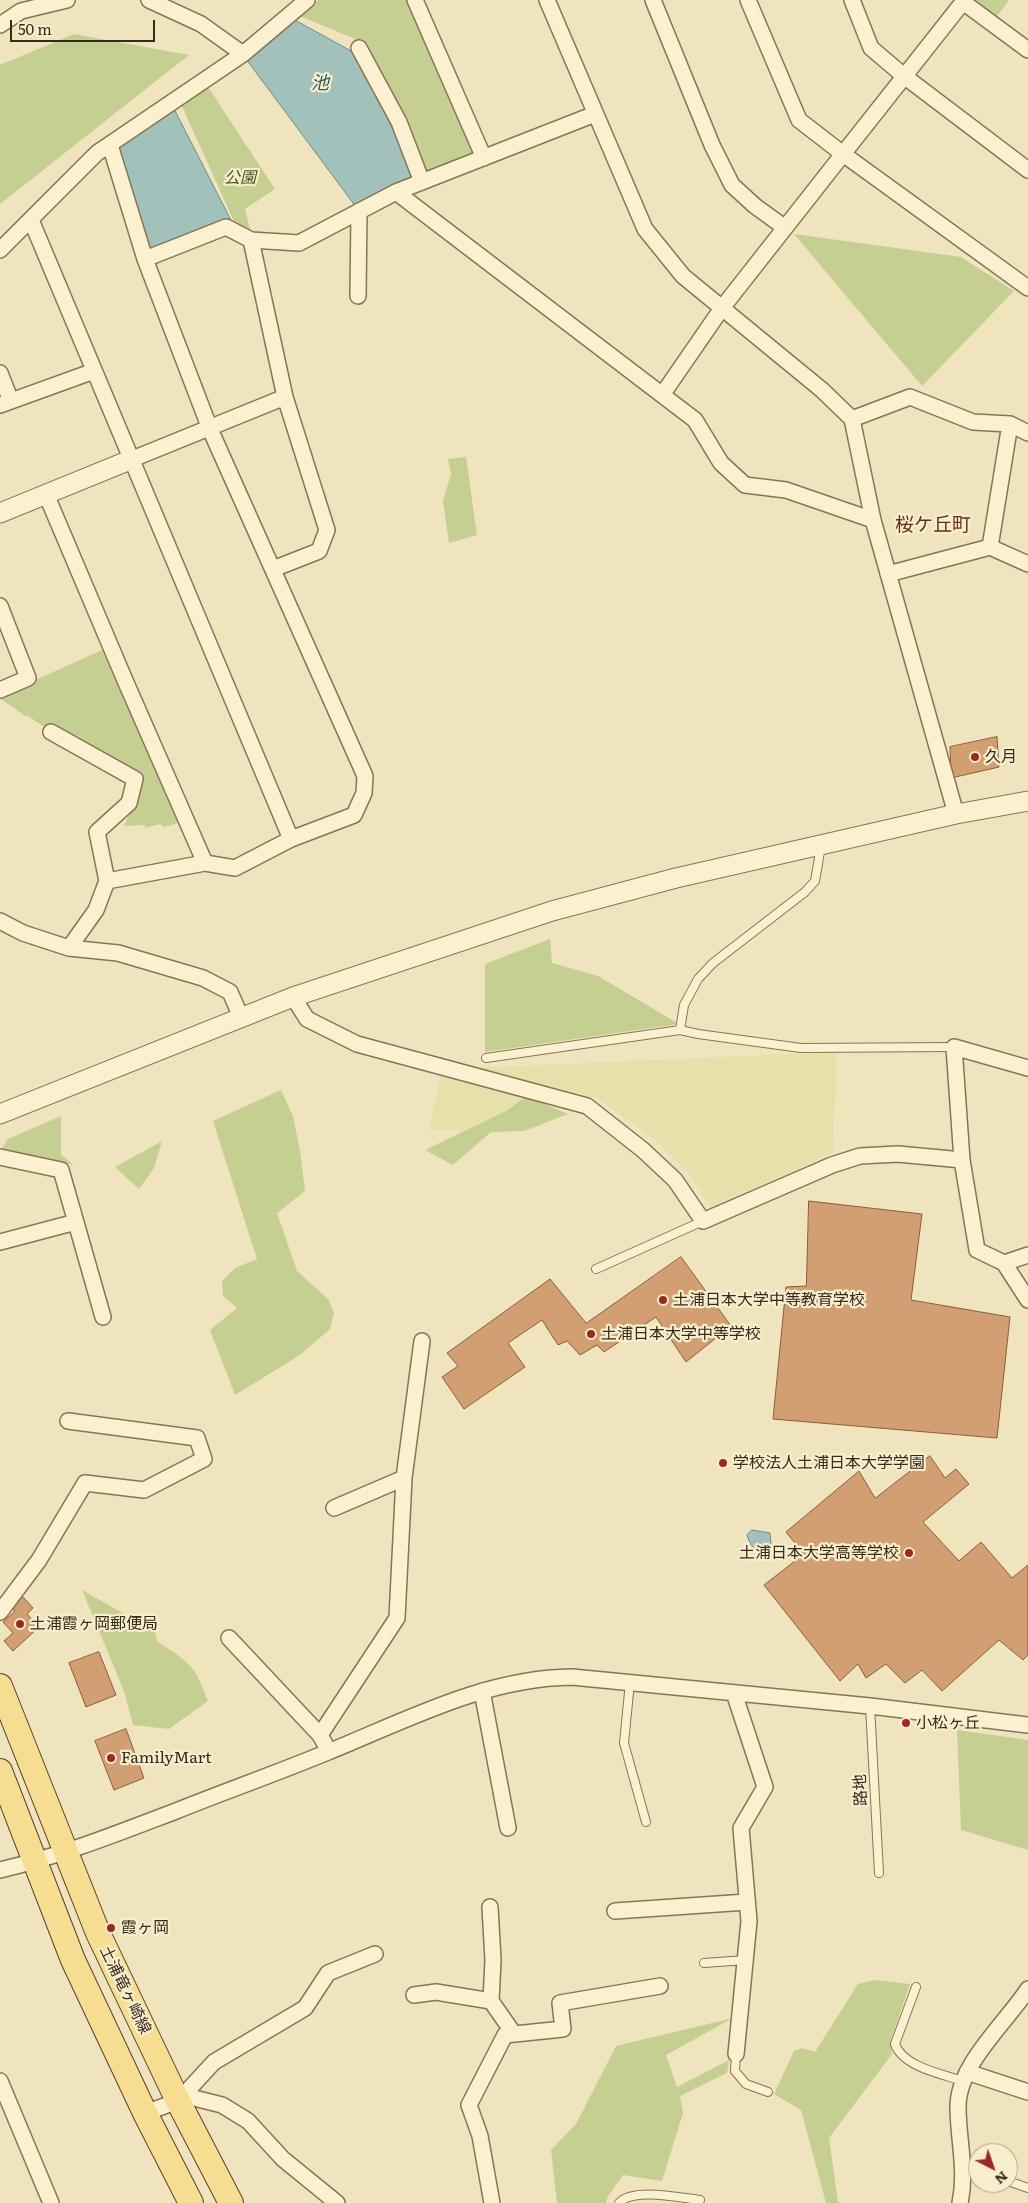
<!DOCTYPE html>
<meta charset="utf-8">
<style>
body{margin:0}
#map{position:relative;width:1028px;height:2203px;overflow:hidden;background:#f0e4be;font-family:Literata,serif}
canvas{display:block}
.north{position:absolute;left:968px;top:2143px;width:50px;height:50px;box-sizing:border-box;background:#f7eece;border:1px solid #aba086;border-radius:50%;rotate:139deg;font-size:14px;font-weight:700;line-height:20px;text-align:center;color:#382b1b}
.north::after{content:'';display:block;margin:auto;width:18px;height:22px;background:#9c2822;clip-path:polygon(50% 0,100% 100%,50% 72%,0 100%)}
.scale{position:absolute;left:10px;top:20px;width:145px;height:22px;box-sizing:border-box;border:2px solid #382b1b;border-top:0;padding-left:6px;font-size:15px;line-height:18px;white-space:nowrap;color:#382b1b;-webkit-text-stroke:4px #f7eece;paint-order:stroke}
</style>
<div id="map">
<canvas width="1028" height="2203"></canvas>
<div class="north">N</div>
<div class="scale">50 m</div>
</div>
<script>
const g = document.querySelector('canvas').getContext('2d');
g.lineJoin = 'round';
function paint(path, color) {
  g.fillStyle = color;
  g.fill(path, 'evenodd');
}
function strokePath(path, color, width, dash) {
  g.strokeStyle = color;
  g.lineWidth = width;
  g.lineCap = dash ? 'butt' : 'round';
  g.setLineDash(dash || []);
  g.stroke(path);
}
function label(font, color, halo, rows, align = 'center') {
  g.font = font + ' Literata,"Noto Sans JP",serif';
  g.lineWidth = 4.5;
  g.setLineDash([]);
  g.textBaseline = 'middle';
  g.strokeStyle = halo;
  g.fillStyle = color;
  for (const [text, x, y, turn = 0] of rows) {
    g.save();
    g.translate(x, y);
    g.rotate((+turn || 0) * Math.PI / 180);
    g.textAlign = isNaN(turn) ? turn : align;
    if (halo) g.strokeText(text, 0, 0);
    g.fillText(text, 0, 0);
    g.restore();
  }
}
paint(new Path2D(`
 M 837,1052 L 833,1153 L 710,1207 L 688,1172 L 654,1139 L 597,1098 L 472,1068 Z
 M 441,1074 L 457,1080 L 526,1096 L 509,1110 L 465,1130 L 429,1130 Z`), '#e6e0ab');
paint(new Path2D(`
 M 318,0 L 406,0 L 478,155 L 426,175 L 406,119 L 367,44 L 300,16 Z
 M 970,0 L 1009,0 L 995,19 Z
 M 74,34 L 189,55 L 0,204 L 0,65 Z
 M 206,84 L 275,189 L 245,209 L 251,233 L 237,228 L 180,102 Z
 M 794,234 L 961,257 L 1014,291 L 922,386 Z
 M 466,457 L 477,535 L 449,543 L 443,501 L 451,474 L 448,459 Z
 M 102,650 L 178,823 L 164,827 L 160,824 L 145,828 L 145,825 L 124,826 L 137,798 L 140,774 L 66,735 L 43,726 L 28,716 L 25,716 L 0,698 L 0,696 Z
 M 550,939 L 552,963 L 598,976 L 679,1024 L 485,1052 L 485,964 Z
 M 281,1090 L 293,1116 L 300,1151 L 305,1191 L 277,1213 L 297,1271 L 328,1299 L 334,1313 L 330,1329 L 300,1355 L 235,1395 L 210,1330 L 237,1308 L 223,1296 L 222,1281 L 235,1268 L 257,1259 L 213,1121 Z
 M 526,1096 L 568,1114 L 524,1131 L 491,1132 L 453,1165 L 425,1150 L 508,1110 Z
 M 61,1116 L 61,1155 L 74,1165 L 1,1150 L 8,1139 Z
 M 162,1141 L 154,1168 L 139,1189 L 115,1167 Z
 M 82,1590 L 155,1631 L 157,1641 C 189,1663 194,1663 208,1701 L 169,1729 L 133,1725 L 124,1691 Z
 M 957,1730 L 1028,1740 L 1028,1850 L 961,1830 Z
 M 875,1980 L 910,1984 L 890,2042 L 892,2054 L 829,2138 L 838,2202 L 843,2203 L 826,2203 L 801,2110 L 774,2094 L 794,2051 L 802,2048 L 815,2052 L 858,1984 Z
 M 733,2018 L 666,2055 L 677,2087 L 729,2060 L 727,2073 L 680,2096 L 683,2113 L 662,2181 L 623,2175 L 607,2198 L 606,2203 L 557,2203 L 551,2150 L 576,2124 L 616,2046 Z`), '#c4cf91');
const water = new Path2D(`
 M 293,19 L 353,52 L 391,125 L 416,181 L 392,185 L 356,207 L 246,59 Z
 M 173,107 L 233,224 L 148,252 L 116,146 Z
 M 752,1530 L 770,1533 L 771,1544 L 767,1553 C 755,1554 750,1545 747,1535 Z`);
paint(water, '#a2c1ba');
strokePath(water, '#689088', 1);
const building = new Path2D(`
 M 997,737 L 999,767 L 951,778 L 950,747 Z
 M 809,1201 L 922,1214 L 911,1300 L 1010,1317 L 997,1438 L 773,1419 L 786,1287 L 806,1286 Z
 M 681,1257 L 731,1326 L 686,1362 L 656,1317 L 604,1352 L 597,1345 L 580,1355 L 567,1341 L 558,1345 L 542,1320 L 508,1343 L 525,1367 L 464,1409 L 442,1377 L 458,1366 L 447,1353 L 550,1279 L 586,1323 Z
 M 930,1456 L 945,1478 L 956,1469 L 969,1484 L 923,1522 L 959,1561 L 981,1542 L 1012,1578 L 1028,1565 L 1028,1655 L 1023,1660 L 999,1640 L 942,1691 L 922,1670 L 905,1683 L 886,1664 L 866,1678 L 858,1664 L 840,1681 L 764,1585 L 804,1554 L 786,1532 L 859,1471 L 875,1498 Z
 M 23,1597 L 33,1608 L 27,1614 L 39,1627 L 13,1651 L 4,1641 L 13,1633 L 3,1622 L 15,1611 L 11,1608 Z
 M 99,1652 L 116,1695 L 86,1707 L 69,1663 Z
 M 126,1729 L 144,1778 L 114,1790 L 95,1741 Z`);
paint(building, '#d19f71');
strokePath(building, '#8a5e3a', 1);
const service = new Path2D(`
 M 680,1030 L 684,1005 L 698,979 L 713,963 L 805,892 L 815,881 L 821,846
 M 486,1058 L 680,1030 L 698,1034 L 801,1048 L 954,1047
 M 596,1269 L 703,1221
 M 630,1682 L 624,1743 L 646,1822
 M 870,1706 L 879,1873
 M 704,1963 L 746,1960
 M 916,1987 L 895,2044 C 903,2067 942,2074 963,2081
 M 736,2054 L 735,2071 L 746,2084 L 768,2092
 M 963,2171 L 978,2172
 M 1008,2181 L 1028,2188
 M 619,2203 C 633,2187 681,2198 700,2200`);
const minor = new Path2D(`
 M 149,0 L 201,24 L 243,54
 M 415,0 L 484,158
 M 547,0 L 645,229 L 683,276 L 822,390 L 852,419 L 873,520 L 956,814
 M 653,0 L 712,145 L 732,185 L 755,206 L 784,227
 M 852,0 L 871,48 L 904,76 L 1028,170
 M 0,25 L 21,11 L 67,0
 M 359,48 L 399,122 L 422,182
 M 1028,50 L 963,2 L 843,154 L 1028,288
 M 396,192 L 695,420 L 721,463 L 745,485 L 786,490 L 873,520
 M 31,220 L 291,839
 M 251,240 L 285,397 L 327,530 L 319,551 L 273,569
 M 0,250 L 97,153 L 243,54 L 307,0
 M 145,259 L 226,227 L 251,240 L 299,243 L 396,192 L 595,114
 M 358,296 L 359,211
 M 0,373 L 11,401
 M 662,395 L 722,308 L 843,154 L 799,120 L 748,0
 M 0,405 L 94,371
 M 852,419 L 910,397 L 973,422 L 1010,424 L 1028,433
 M 130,460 L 285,397
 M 46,494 L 124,678 L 205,863 L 235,868 L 291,839 L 354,815 L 364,793 L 365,776 L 210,429 L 145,259 L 110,145
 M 990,547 L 1010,424
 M 888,574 L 990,547 L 1028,564
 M 0,606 L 28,678 L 0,690
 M 51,732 L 135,779 L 129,803 L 97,832 L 107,881 L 96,910 L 69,948
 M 107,881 L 205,863
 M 0,921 L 23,933 L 69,948 L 118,953 L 203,978 L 230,992 L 241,1017
 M 293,997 L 307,1019 L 357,1044 L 587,1106 L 643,1150 L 675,1180 L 703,1221 L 832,1165 L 860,1156 L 898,1154 L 962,1160
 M 1028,1068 L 954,1047 L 962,1160 L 977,1250 L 1004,1263 L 1028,1300
 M 0,1157 L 61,1170 L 103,1317
 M 0,1242 L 76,1222
 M 1004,1263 L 1028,1255
 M 334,1508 L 404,1478
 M 0,1612 L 39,1560 L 85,1483 L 144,1490 L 204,1459 L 197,1438 L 68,1421
 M 229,1638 L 320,1735 L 325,1744
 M 482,1691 L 508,1828
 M 734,1693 L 765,1787 L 741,1828 L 749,1921 L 736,2054
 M 320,1735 L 397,1618 L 404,1478 L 422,1341
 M 0,1870 C 61,1856 118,1833 176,1811 C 226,1791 277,1773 328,1752 C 407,1720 485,1678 572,1677 L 870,1706 L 1028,1725
 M 490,1907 L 493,1960 L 491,2001 L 514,2034
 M 615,1911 L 747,1902
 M 414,1995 L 436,1992 L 491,2001
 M 967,2072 L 1028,2092
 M 0,2081 L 51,2203
 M 178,2101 L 214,2062 L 305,2008 L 328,1973 L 375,1954
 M 145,2113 L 178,2101 L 194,2098 L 222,2105 L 248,2121 L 283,2159 L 337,2203
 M 492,2203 L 480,2136 L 469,2105 L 505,2035 L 563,2029 L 560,2003 L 660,1986
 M 960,2203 C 967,2170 958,2139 958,2107 C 958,2064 1006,2023 1028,1989`);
const tertiary = new Path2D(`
 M 0,513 L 130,460
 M 0,1114 L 293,997 L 552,911 L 676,878 L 956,814 L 1028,801`);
const primary = new Path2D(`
 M 0,1686 L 98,1933 L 178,2101 L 231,2203
 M 0,1771 L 73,1960 L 145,2113 L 191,2203`);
strokePath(service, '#897456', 10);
strokePath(minor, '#897456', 18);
strokePath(tertiary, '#897456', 21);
strokePath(primary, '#57422a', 26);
strokePath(service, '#fbf1d1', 8);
strokePath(minor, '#fbf1d1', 15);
strokePath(tertiary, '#fbf1d1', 19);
strokePath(primary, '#f7dd92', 24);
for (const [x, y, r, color] of [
 [975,757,5,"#9c2822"],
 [663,1300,5,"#9c2822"],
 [591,1334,5,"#9c2822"],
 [723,1463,5,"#9c2822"],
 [909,1553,5,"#9c2822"],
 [20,1624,5,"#9c2822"],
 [906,1723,5,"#9c2822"],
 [111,1758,5,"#9c2822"],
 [111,1928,5,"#9c2822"]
]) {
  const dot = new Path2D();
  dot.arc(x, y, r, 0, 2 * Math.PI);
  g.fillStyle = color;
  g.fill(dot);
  strokePath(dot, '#f7eece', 2);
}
label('italic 16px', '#455620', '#f7eece', [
 ["公園",240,178]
]);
label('16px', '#382b1b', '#f7eece', [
 ["久月",985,757],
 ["土浦日本大学中等教育学校",673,1300],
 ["土浦日本大学中等学校",601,1334],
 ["学校法人土浦日本大学学園",733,1463],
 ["土浦日本大学高等学校",899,1553,"right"],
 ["土浦霞ヶ岡郵便局",30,1624],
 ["小松ヶ丘",916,1723],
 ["FamilyMart",121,1758],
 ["霞ヶ岡",121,1928]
], 'left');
label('16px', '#382b1b', '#f7eece', [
 ["路地",861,1790,-93],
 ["土浦竜ヶ崎線",125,1990,64]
]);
label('italic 18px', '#295958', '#f7eece', [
 ["池",320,84]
]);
label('19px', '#672d18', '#f7eece', [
 ["桜ケ丘町",933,525]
]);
</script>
